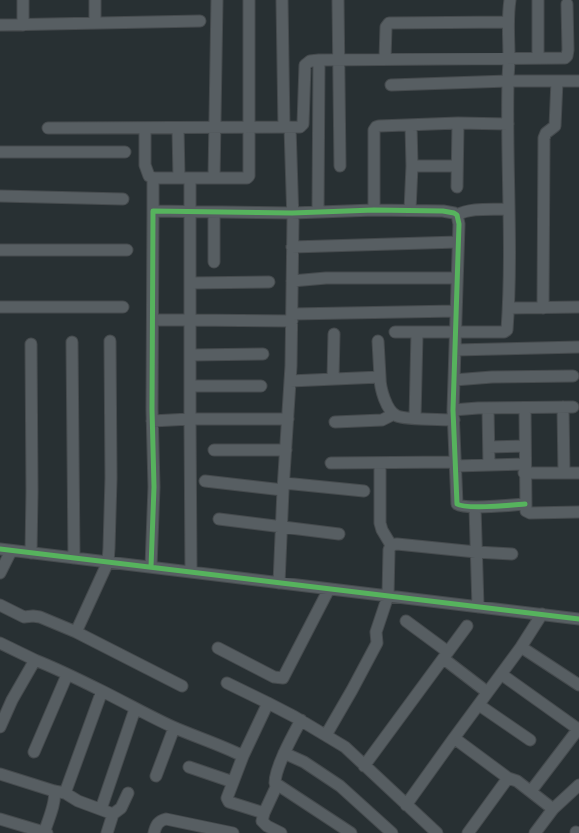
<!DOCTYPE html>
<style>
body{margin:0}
canvas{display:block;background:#283033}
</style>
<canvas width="579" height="833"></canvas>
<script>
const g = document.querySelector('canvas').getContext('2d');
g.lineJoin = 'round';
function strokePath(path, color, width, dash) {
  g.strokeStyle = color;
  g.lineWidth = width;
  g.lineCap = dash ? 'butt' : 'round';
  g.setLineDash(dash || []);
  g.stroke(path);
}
const minor = new Path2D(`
 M 23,0 L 23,25
 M 95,0 L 95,23
 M 282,0 L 284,127
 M 338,0 L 340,166
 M 0,25 L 200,21
 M 538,57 L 538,0
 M 385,59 L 386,27 L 389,23 L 508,22
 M 391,85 L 508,81 L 579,81
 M 48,128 L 300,127 L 303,124 L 305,65 L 310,61 L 319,60
 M 145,128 L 145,165 L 149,176 L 154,178
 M 178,128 L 179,178
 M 0,152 L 125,152
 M 412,166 L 457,166
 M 214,178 L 217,0
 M 457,187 L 458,123
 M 0,196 L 123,199
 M 374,210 L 374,130 L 376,127 L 379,126 L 458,123 L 508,124
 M 410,210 L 412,166 L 411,125
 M 153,211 L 153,180 L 155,178 L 247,178 L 249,176 L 249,0
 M 214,212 L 214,262
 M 318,212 L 319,60 L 565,58 L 567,56 L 568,50 L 567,4
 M 457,215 C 471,207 493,210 509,209
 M 292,247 L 458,242
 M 0,250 L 127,250
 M 292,281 L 326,278 L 456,278
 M 269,282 L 190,283 L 190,419 L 288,419
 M 190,283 L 190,178
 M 0,307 L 123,307
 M 509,308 L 579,307
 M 543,308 L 544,138 L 546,133 L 555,126 L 557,81
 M 292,314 L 456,311
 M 153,320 L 190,320 L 292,321
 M 395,332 L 504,332 L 507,330 C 513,247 506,164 508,82 C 508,74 509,66 509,57 C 509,38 507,19 510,0
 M 378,341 L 380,377
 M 72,342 L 74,558
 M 455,350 L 579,347
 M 191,355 L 263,354
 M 333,379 L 334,334
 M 454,380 L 492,377 L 573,376
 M 290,381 L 380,377 C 380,388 386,411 397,416 C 406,420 441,419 454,420
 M 190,386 L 261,386
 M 563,407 L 564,473
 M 488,408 L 489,465
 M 525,408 L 526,511 L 530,513 L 579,512
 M 453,410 L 478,408 L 573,407
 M 415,418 L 417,333
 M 152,421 L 190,419 L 191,572
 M 335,422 L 382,420 L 394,414
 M 489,447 L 525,446
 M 214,450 L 286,450
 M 331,463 L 455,462
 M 380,463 L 380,523 L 382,530 L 391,545
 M 455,466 L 525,464
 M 524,473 L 579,473
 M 205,481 L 283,490
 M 284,483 L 364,491
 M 475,507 L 478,607
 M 219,519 L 339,534
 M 0,549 L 579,619
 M 31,553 L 32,491 L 31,344
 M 151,567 L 154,487 L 152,409 L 153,211 L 292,213 L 374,210 L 443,211 L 454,213 L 457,215 L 459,224 L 453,410 L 457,504 C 466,510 512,505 525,504
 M 0,573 L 11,551
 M 279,583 L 283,490 L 291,366 L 293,221 L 290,127
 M 0,605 L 24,617 L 33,616 L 40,617 L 76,632 L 182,686
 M 406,621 L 448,652
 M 76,632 L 108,562 L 109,548 L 111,478 L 110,341
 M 0,643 L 35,660
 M 521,647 L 579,685
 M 218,648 L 274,677 L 283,678 L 329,589
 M 444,659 L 487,692
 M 501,674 L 578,729
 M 227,683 L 268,703
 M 479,705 L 530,740
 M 301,720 C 293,735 275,767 275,783 L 351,833
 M 0,727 L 12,700 L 35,660 C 58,669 80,680 102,691
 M 326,735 L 352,690 L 377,643 L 376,632 L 388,596 L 389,550 L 391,545 L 397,544 L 476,552 L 512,554
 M 454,738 L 521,647 L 542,614
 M 34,752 L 67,675
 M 284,753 L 304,762 L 340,786 L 392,833
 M 364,766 L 467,626
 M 189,767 L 233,782
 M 0,774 L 54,791 L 65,793 L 78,801 L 113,814
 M 156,776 L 174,728
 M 277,785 L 264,813 L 262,821 L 267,826 L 281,833
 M 531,791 L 579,728
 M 65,793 L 102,691 C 126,703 149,716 173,727 C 196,737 221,745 243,756
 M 406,805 L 454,738 L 508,778 L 517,781 L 553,809
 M 101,809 L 135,709
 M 264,813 L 229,802 L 227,798 L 243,756 L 268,703 L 295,717 L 345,747 L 437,833
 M 0,819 L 47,833
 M 576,832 L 578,833
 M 44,833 C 47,823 57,801 54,791
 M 107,833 L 113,814 L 121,808 L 128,793
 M 154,833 C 156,825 158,821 166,819 L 233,833
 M 468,833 L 508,778
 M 535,833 L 553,809 L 579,785`);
strokePath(minor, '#464b4e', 13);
strokePath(minor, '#575e62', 11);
strokePath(new Path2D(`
 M 0,549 L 579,619
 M 151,567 L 154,487 L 152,409 L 153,211 L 292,213 L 374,210 L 443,211 L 454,213 L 457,215 L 459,224 L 453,410 L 457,504 C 466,510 512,505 525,504`), '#56b35d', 5);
</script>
